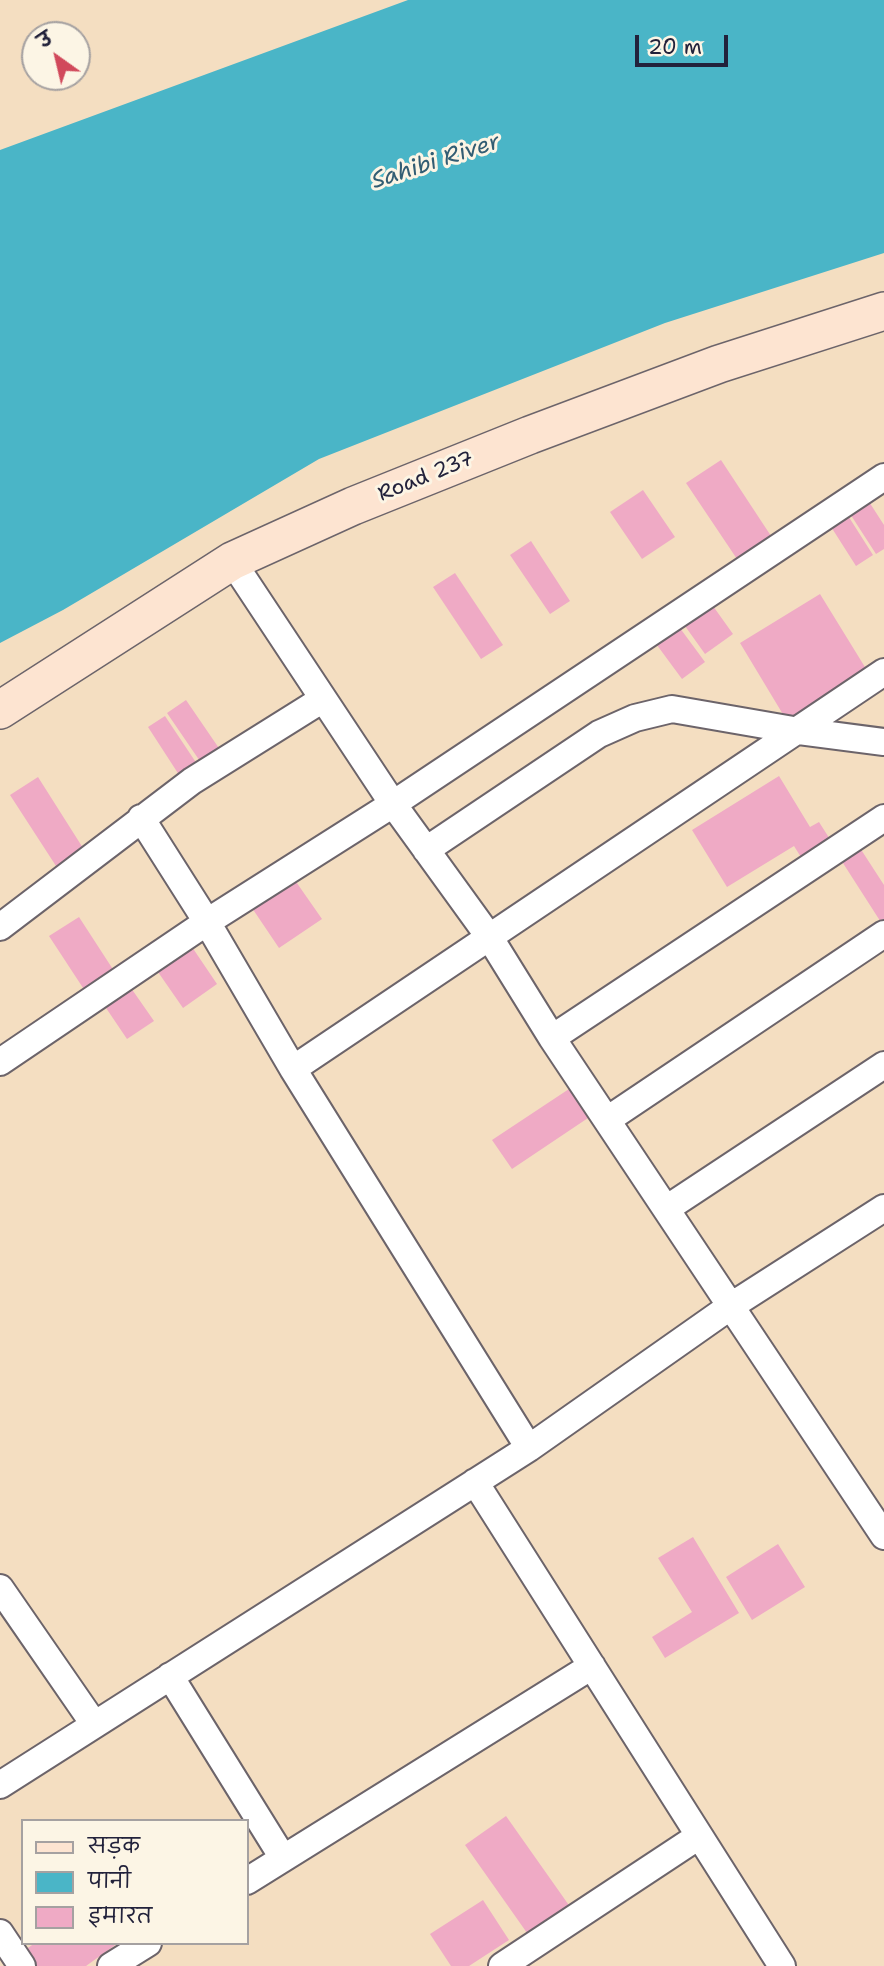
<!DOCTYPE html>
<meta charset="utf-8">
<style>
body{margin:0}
#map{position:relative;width:884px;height:1966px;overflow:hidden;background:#f4dec1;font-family:"Shantell Sans","Playpen Sans Deva",sans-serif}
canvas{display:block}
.legend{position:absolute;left:21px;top:1819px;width:228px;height:126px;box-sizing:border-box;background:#fcf5e5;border:2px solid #a5a1a1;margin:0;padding:9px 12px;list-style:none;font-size:21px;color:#22223b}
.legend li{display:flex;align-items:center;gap:14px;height:35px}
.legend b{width:35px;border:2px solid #a5a1a1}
.north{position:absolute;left:21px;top:21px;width:70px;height:70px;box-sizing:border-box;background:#fcf5e5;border:2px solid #a5a1a1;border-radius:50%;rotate:326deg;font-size:19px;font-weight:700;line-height:28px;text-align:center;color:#22223b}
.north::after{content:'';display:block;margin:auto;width:24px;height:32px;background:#d1495b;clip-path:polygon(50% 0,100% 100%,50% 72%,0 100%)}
.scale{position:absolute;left:635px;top:35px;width:93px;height:32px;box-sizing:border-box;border:4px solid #22223b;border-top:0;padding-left:9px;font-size:21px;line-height:24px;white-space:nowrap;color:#22223b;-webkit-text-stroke:5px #fcf5e5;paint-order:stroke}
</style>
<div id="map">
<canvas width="884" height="1966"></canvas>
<ul class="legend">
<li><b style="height:9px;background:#fde4d1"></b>सड़क</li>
<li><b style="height:19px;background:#4ab5c7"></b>पानी</li>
<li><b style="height:19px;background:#efaac5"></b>इमारत</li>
</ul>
<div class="north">उ</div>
<div class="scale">20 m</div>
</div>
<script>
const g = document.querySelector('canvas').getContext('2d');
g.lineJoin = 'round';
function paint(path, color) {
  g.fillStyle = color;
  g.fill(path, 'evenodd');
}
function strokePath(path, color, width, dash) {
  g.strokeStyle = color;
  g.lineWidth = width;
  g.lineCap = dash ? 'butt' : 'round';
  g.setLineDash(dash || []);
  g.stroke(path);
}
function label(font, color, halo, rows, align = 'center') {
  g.font = font + ' "Shantell Sans",sans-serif';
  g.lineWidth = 6;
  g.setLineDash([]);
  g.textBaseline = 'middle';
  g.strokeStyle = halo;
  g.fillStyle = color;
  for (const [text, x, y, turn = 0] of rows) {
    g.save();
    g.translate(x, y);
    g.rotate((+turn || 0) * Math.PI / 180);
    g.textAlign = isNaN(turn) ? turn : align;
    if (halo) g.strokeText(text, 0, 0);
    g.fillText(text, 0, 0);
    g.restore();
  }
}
paint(new Path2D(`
 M 408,0 L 884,0 L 884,253 L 665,323 L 319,459 L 63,610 L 0,643 L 0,150 Z`), '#4ab5c7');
paint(new Path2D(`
 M 721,460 L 773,539 L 739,562 L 686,483 Z
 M 643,490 L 675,537 L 642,559 L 610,512 Z
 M 864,494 L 884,525 L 884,549 L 876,554 L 845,506 Z
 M 845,511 L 873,555 L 856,566 L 828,522 Z
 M 531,541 L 570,601 L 550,614 L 510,555 Z
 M 455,573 L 503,645 L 481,659 L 433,587 Z
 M 820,594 L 868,672 L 787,721 L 740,643 Z
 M 708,599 L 733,634 L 705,654 L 680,619 Z
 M 674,620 L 705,662 L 682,679 L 651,637 Z
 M 186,700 L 225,757 L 206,770 L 167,713 Z
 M 165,716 L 201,770 L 183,781 L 148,727 Z
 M 779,776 L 810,827 L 819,822 L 833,844 L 804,862 L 794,846 L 727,887 L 692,830 Z
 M 38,777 L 83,848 L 56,866 L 10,795 Z
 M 860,848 L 884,885 L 884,927 L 841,860 Z
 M 292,876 L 322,919 L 279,948 L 250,905 Z
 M 79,917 L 116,974 L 87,994 L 49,936 Z
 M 192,947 L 217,984 L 183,1008 L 158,972 Z
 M 131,988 L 154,1021 L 127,1039 L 104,1005 Z
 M 572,1087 L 591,1116 L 512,1169 L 492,1140 Z
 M 693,1537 L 739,1613 L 665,1658 L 652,1637 L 692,1612 L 658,1558 Z
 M 778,1544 L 805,1587 L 752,1620 L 726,1577 Z
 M 506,1816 L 573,1911 L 532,1940 L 465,1845 Z
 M 483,1900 L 509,1940 L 469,1966 L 451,1966 L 430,1934 Z
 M 35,1943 L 118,1943 L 86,1966 L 32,1966 L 22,1952 Z`), '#efaac5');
const street = new Path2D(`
 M 232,561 L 393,804 L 490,938 L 552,1038 L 884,1536
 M 141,818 L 207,922 L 293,1069 L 529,1448
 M 426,850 L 599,734 L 635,718 L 672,709 L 799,731 L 884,742
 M 0,927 L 192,781 L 323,699
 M 552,1038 L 884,818
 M 0,1062 L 207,922 L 393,804 L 884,477
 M 293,1069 L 884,672
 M 607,1120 L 884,934
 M 666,1209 L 884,1065
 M 475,1482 L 782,1966
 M 0,1588 L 94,1724
 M 170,1676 L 283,1858
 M 0,1785 L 529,1448 L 731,1306 L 884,1208
 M 247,1881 L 592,1666
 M 0,1933 L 22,1966
 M 111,1966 L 148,1943
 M 502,1966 L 699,1836`);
const secondary = new Path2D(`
 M 0,710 L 232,561 L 353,506 L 530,435 L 719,364 L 884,311`);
strokePath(street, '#6c646a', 30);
strokePath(secondary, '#6c646a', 40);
strokePath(street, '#fff', 26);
strokePath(secondary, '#fde4d1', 37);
label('21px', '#22223b', '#fcf5e5', [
 ["Road 237",426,477,-22]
]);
label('italic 23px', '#325d73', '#fcf5e5', [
 ["Sahibi River",436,162,-18]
]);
</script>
